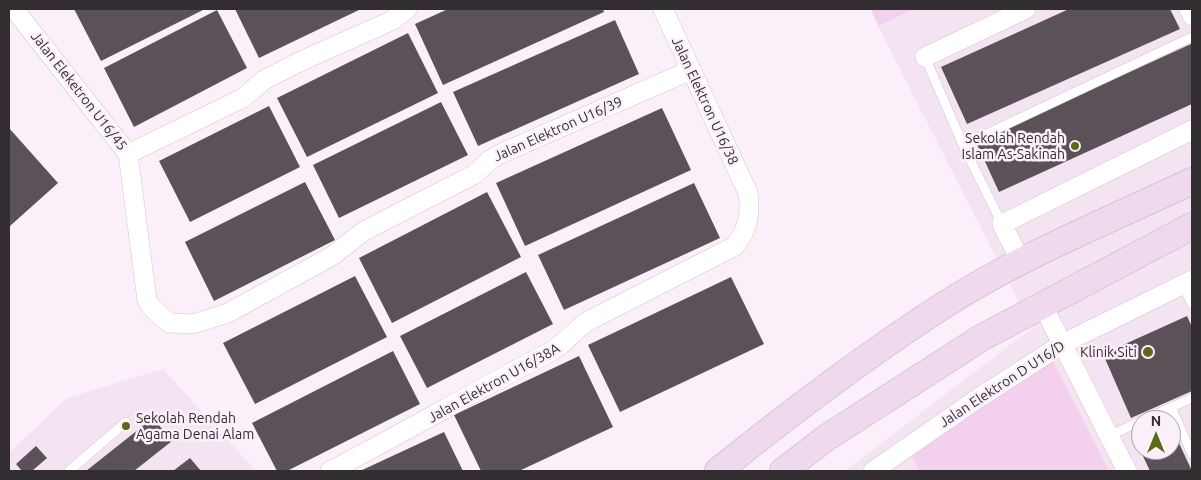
<!DOCTYPE html>
<style>
body{margin:0}
#map{position:relative;width:1201px;height:480px;overflow:hidden;background:#fbf0f9;font-family:Ubuntu,sans-serif}
canvas{display:block}
.frame{position:absolute;inset:0;border:10px solid #312d31;pointer-events:none}
.north{position:absolute;left:1131px;top:410px;width:50px;height:50px;box-sizing:border-box;background:#fbf0f9;border:1px solid #aaa2a9;border-radius:50%;rotate:0deg;font-size:14px;font-weight:700;line-height:20px;text-align:center;color:#312d31}
.north::after{content:'';display:block;margin:auto;width:18px;height:22px;background:#5a6b16;clip-path:polygon(50% 0,100% 100%,50% 72%,0 100%)}
</style>
<div id="map">
<canvas width="1201" height="480"></canvas>
<div class="frame"></div>
<div class="north">N</div>
</div>
<script>
const g = document.querySelector('canvas').getContext('2d');
g.lineJoin = 'round';
function paint(path, color) {
  g.fillStyle = color;
  g.fill(path, 'evenodd');
}
function strokePath(path, color, width, dash) {
  g.strokeStyle = color;
  g.lineWidth = width;
  g.lineCap = dash ? 'butt' : 'round';
  g.setLineDash(dash || []);
  g.stroke(path);
}
function label(font, color, halo, rows, align = 'center') {
  g.font = font + ' Ubuntu,sans-serif';
  g.lineWidth = 5;
  g.setLineDash([]);
  g.textBaseline = 'middle';
  g.strokeStyle = halo;
  g.fillStyle = color;
  for (const [text, x, y, turn = 0] of rows) {
    g.save();
    g.translate(x, y);
    g.rotate((+turn || 0) * Math.PI / 180);
    g.textAlign = isNaN(turn) ? turn : align;
    if (halo) g.strokeText(text, 0, 0);
    g.fillText(text, 0, 0);
    g.restore();
  }
}
paint(new Path2D(`
 M 914,9 L 1192,9 L 1192,471 L 845,471 L 1032,328 L 878,26 ZM 1141,420 L 1171,420 L 1171,450 L 1141,450 Z
 M 163,369 L 256,471 L 9,471 L 9,453 L 67,398 Z`), '#f4e3f1');
paint(new Path2D(`
 M 871,9 L 914,9 L 878,26 Z
 M 1053,361 L 1109,471 L 919,471 L 909,448 Z`), '#f4d0ef');
paint(new Path2D(`
 M 74,9 L 205,9 L 101,61 Z
 M 235,9 L 361,9 L 259,58 Z
 M 448,9 L 603,9 L 604,12 L 443,85 L 415,24 Z
 M 1069,9 L 1170,9 L 1180,29 L 967,124 L 941,67 Z
 M 217,10 L 247,68 L 134,127 L 104,68 Z
 M 615,20 L 639,74 L 478,146 L 453,92 Z
 M 408,33 L 438,93 L 307,157 L 277,98 Z
 M 1191,44 L 1192,104 L 999,192 L 976,142 Z
 M 441,102 L 468,155 L 339,218 L 313,165 Z
 M 269,106 L 300,167 L 190,222 L 159,161 Z
 M 662,108 L 691,170 L 525,246 L 496,183 Z
 M 9,128 L 58,183 L 10,226 L 9,225 Z
 M 305,182 L 335,240 L 214,301 L 185,242 Z
 M 694,183 L 720,238 L 564,310 L 538,255 Z
 M 487,192 L 521,257 L 392,323 L 359,258 Z
 M 526,272 L 553,324 L 427,388 L 400,336 Z
 M 355,276 L 387,337 L 255,404 L 223,343 Z
 M 731,277 L 764,344 L 620,412 L 588,345 Z
 M 1187,316 L 1192,327 L 1192,391 L 1131,418 L 1103,354 Z
 M 393,351 L 420,404 L 287,471 L 277,471 L 252,423 Z
 M 579,356 L 613,427 L 519,471 L 481,471 L 454,415 Z
 M 153,418 L 172,441 L 134,471 L 86,471 Z
 M 1171,426 L 1192,471 L 1150,471 L 1133,435 L 1141,432 L 1141,450 L 1171,450 Z
 M 444,432 L 463,471 L 360,471 Z
 M 36,446 L 47,458 L 32,471 L 22,471 L 16,464 Z
 M 190,458 L 201,471 L 173,471 Z`), '#5b5259');
const lane = new Path2D(`
 M 925,57 L 963,145 L 1002,224
 M 963,145 L 1192,37
 M 1182,284 L 1192,304
 M 1171,407 L 1192,454
 M 1143,420 L 1192,398
 M 1109,436 L 1141,421
 M 69,471 L 126,422`);
const street = new Path2D(`
 M 14,9 L 128,154 L 147,300 L 153,309 L 169,323 L 193,324 L 228,313 L 332,256 L 364,231 L 475,174 L 491,159 L 500,154 L 691,70
 M 1189,9 L 1192,16
 M 925,57 L 1026,9
 M 128,154 L 243,98 L 264,80 L 299,62 L 393,20 L 407,9
 M 1021,262 L 1002,224 L 1192,130
 M 1043,306 L 1127,471
 M 330,471 C 405,432 477,390 552,351 C 567,342 576,328 590,320 L 735,246 C 748,229 751,214 748,193 L 663,9
 M 873,471 L 977,399 L 1064,343 L 1192,280`);
const secondary = new Path2D(`
 M 718,471 C 790,413 864,357 941,307 C 1020,256 1108,221 1192,181
 M 783,471 L 826,438 L 981,338 L 1192,226`);
strokePath(lane, '#d1c7d0', 10);
strokePath(street, '#d1c7d0', 20);
strokePath(secondary, '#d1c7d0', 28);
strokePath(lane, '#fff', 9);
strokePath(street, '#fff', 19);
strokePath(secondary, '#f0d9ee', 26);
for (const [x, y, r, color] of [
 [1075,146,5,"#5a6b16"],
 [1148,352,6,"#5a6b16"],
 [126,426,5,"#5a6b16"]
]) {
  const dot = new Path2D();
  dot.arc(x, y, r, 0, 2 * Math.PI);
  g.fillStyle = color;
  g.fill(dot);
  strokePath(dot, '#fbf0f9', 2);
}
label('14px', '#312d31', '#fbf0f9', [
 ["Jalan Eleketron U16/45",79,91,52],
 ["Jalan Elektron U16/38",705,101,65],
 ["Jalan Elektron U16/39",558,129,-24],
 ["Jalan Elektron U16/38A",494,383,-29],
 ["Jalan Elektron D U16/D",1002,384,-33]
]);
label('14px', '#312d31', '#fbf0f9', [
 ["Sekolah Rendah",1065,138],
 ["Islam As-Sakinah",1065,154],
 ["Klinik Siti",1137,352],
 ["Sekolah Rendah",136,418,"left"],
 ["Agama Denai Alam",136,434,"left"]
], 'right');
</script>
